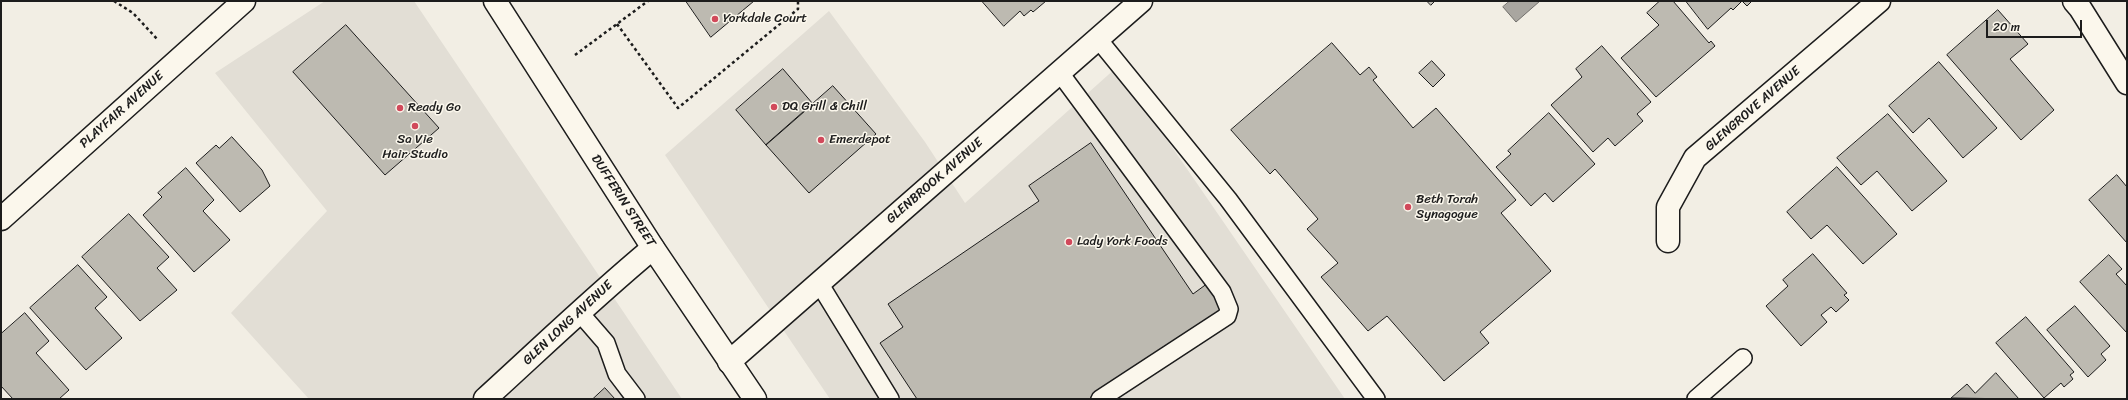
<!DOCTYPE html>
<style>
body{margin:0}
#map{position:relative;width:2128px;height:400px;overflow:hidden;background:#f2eee4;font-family:Sriracha,sans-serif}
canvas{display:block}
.frame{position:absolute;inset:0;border:2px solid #1c1c1c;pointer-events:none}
.scale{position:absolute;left:1986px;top:20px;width:96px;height:18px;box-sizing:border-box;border:2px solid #1c1c1c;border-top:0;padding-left:5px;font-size:12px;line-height:14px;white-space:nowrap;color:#1c1c1c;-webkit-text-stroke:3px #fbf7ec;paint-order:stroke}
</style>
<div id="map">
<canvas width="2128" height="400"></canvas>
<div class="frame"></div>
<div class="scale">20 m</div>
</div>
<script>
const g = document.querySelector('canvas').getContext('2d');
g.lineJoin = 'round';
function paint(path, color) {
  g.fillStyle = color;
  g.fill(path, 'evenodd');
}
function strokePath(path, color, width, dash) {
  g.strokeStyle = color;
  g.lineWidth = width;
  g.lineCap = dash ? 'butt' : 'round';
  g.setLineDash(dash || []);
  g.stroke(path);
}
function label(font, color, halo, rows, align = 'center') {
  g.font = font + ' Sriracha,sans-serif';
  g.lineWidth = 3;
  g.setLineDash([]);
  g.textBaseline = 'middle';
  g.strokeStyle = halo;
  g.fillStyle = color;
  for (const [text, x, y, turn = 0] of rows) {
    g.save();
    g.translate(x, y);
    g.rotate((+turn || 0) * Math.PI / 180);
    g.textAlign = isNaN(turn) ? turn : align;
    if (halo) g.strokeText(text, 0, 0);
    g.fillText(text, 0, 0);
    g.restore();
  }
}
paint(new Path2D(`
 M 325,1 L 414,1 L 682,399 L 309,399 L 231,313 L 327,211 L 215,73 Z
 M 829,11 L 925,142 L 965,203 L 1117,67 L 1345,399 L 830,399 L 665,155 Z`), '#e2ded5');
const water = new Path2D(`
 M 1510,1 L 1540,1 L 1516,22 L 1503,7 Z`);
paint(water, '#a9a6a0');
strokePath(water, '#716f6b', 1);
const building = new Path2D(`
 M 686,1 L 754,1 L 711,37 Z
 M 982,1 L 1046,1 L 1033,12 L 1031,10 L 1024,16 L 1020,11 L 1004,26 Z
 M 1427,1 L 1435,1 L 1431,5 Z
 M 1660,1 L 1673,1 L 1709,43 L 1711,41 L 1715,46 L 1656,97 L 1621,58 L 1659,25 L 1647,13 Z
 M 1686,1 L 1752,1 L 1747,6 L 1742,1 L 1733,10 L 1731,8 L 1708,29 Z
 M 1998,10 L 2028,44 L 2010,59 L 2054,110 L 2021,140 L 1947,55 Z
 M 346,25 L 439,128 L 385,175 L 293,72 Z
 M 1332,43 L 1360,75 L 1369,67 L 1377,77 L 1373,80 L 1413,128 L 1436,108 L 1516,200 L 1501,213 L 1551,271 L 1480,332 L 1489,343 L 1444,381 L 1387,316 L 1368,331 L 1321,277 L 1338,263 L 1307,229 L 1318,219 L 1275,169 L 1270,174 L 1231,130 Z
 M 1602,46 L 1651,102 L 1637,114 L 1643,121 L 1615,146 L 1608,138 L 1593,152 L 1551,105 L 1582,77 L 1576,69 Z
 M 1432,61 L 1445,75 L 1433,87 L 1419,73 Z
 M 1939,62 L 1997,128 L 1963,158 L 1929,118 L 1913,133 L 1889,106 Z
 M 783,69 L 813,104 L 766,145 L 736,110 Z
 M 833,86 L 876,134 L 809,193 L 766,145 Z
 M 1549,113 L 1595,164 L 1553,202 L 1545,193 L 1531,206 L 1496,167 L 1511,154 L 1508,151 Z
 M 1888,114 L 1947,181 L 1912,211 L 1877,171 L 1861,185 L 1837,158 Z
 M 232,137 L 262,170 L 270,186 L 240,212 L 196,163 L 216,145 L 219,148 Z
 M 1091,143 L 1193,294 L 1208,283 L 1227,311 L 1096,399 L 917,399 L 880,343 L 903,327 L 888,304 L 1039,201 L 1029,186 Z
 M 1837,167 L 1897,234 L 1863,264 L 1827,225 L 1811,239 L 1787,212 Z
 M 186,168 L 214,200 L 203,211 L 230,240 L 194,272 L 143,215 L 162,197 L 158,193 Z
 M 2117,175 L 2127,187 L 2127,243 L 2089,200 Z
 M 129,214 L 169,257 L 157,268 L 177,290 L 140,321 L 82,257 Z
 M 1813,254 L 1847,293 L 1844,295 L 1849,300 L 1836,312 L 1831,307 L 1821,315 L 1827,322 L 1801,346 L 1766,306 L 1788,286 L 1783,280 Z
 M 2109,255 L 2122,269 L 2116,274 L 2127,286 L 2127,333 L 2080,282 Z
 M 78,265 L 107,297 L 95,308 L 122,338 L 86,370 L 30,308 Z
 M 2075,306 L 2110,346 L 2101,354 L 2106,360 L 2088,377 L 2047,330 Z
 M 25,313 L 49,341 L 36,353 L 69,390 L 59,399 L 13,399 L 1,386 L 1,334 Z
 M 2026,317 L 2074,372 L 2070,375 L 2073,379 L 2064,387 L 2061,383 L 2044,398 L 1996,343 Z
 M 1996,373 L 2019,399 L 1951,398 L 1967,384 L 1975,393 Z
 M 605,388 L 615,399 L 593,399 Z`);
paint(building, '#bdbab1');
strokePath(building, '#1c1c1c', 1);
const service = new Path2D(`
 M 1098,39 L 1228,199 L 1376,399
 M 1060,73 L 1222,292 L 1229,309 L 1227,316 L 1100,399
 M 819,283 L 890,399
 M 580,313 L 606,343 L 617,374 L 636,399
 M 1696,399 L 1743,358`);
const minor = new Path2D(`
 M 2074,1 L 2080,8 L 2127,83
 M 1,219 L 244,1
 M 1668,241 L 1668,207 L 1695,158 L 1879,1
 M 729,362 L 1141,1
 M 485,399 C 541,348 595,296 653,248`);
const secondary = new Path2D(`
 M 495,1 L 653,248 L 755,399`);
strokePath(service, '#1c1c1c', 20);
strokePath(minor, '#1c1c1c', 25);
strokePath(secondary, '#1c1c1c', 25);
strokePath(new Path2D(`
 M 114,1 L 133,13 L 158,40
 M 617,24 L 678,108 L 798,9 L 798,1
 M 575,55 L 648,1`), '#1c1c1c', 2.5, [3, 3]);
strokePath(service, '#fbf7ec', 17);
strokePath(minor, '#fbf7ec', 22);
strokePath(secondary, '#fbf7ec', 22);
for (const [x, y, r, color] of [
 [715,19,4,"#d1495b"],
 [774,107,4,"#d1495b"],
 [400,108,4,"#d1495b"],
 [415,126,4,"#d1495b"],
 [821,140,4,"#d1495b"],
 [1408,207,4,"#d1495b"],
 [1069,242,4,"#d1495b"]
]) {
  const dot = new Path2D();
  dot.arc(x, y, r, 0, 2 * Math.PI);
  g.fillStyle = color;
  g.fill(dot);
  strokePath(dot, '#fbf7ec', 1.5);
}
label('13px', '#1c1c1c', '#fbf7ec', [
 ["Yorkdale Court",723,19],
 ["DQ Grill & Chill",782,107],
 ["Ready Go",408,108],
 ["Sa Vie",415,140,"center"],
 ["Hair Studio",415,155,"center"],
 ["Emerdepot",829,140],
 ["Beth Torah",1416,200],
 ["Synagogue",1416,215],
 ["Lady York Foods",1077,242]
], 'left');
label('13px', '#1c1c1c', '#fbf7ec', [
 ["GLENGROVE AVENUE",1753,109,-41],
 ["PLAYFAIR AVENUE",122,110,-42],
 ["GLENBROOK AVENUE",935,181,-41],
 ["DUFFERIN STREET",623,201,57],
 ["GLEN LONG AVENUE",568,323,-43]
]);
</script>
